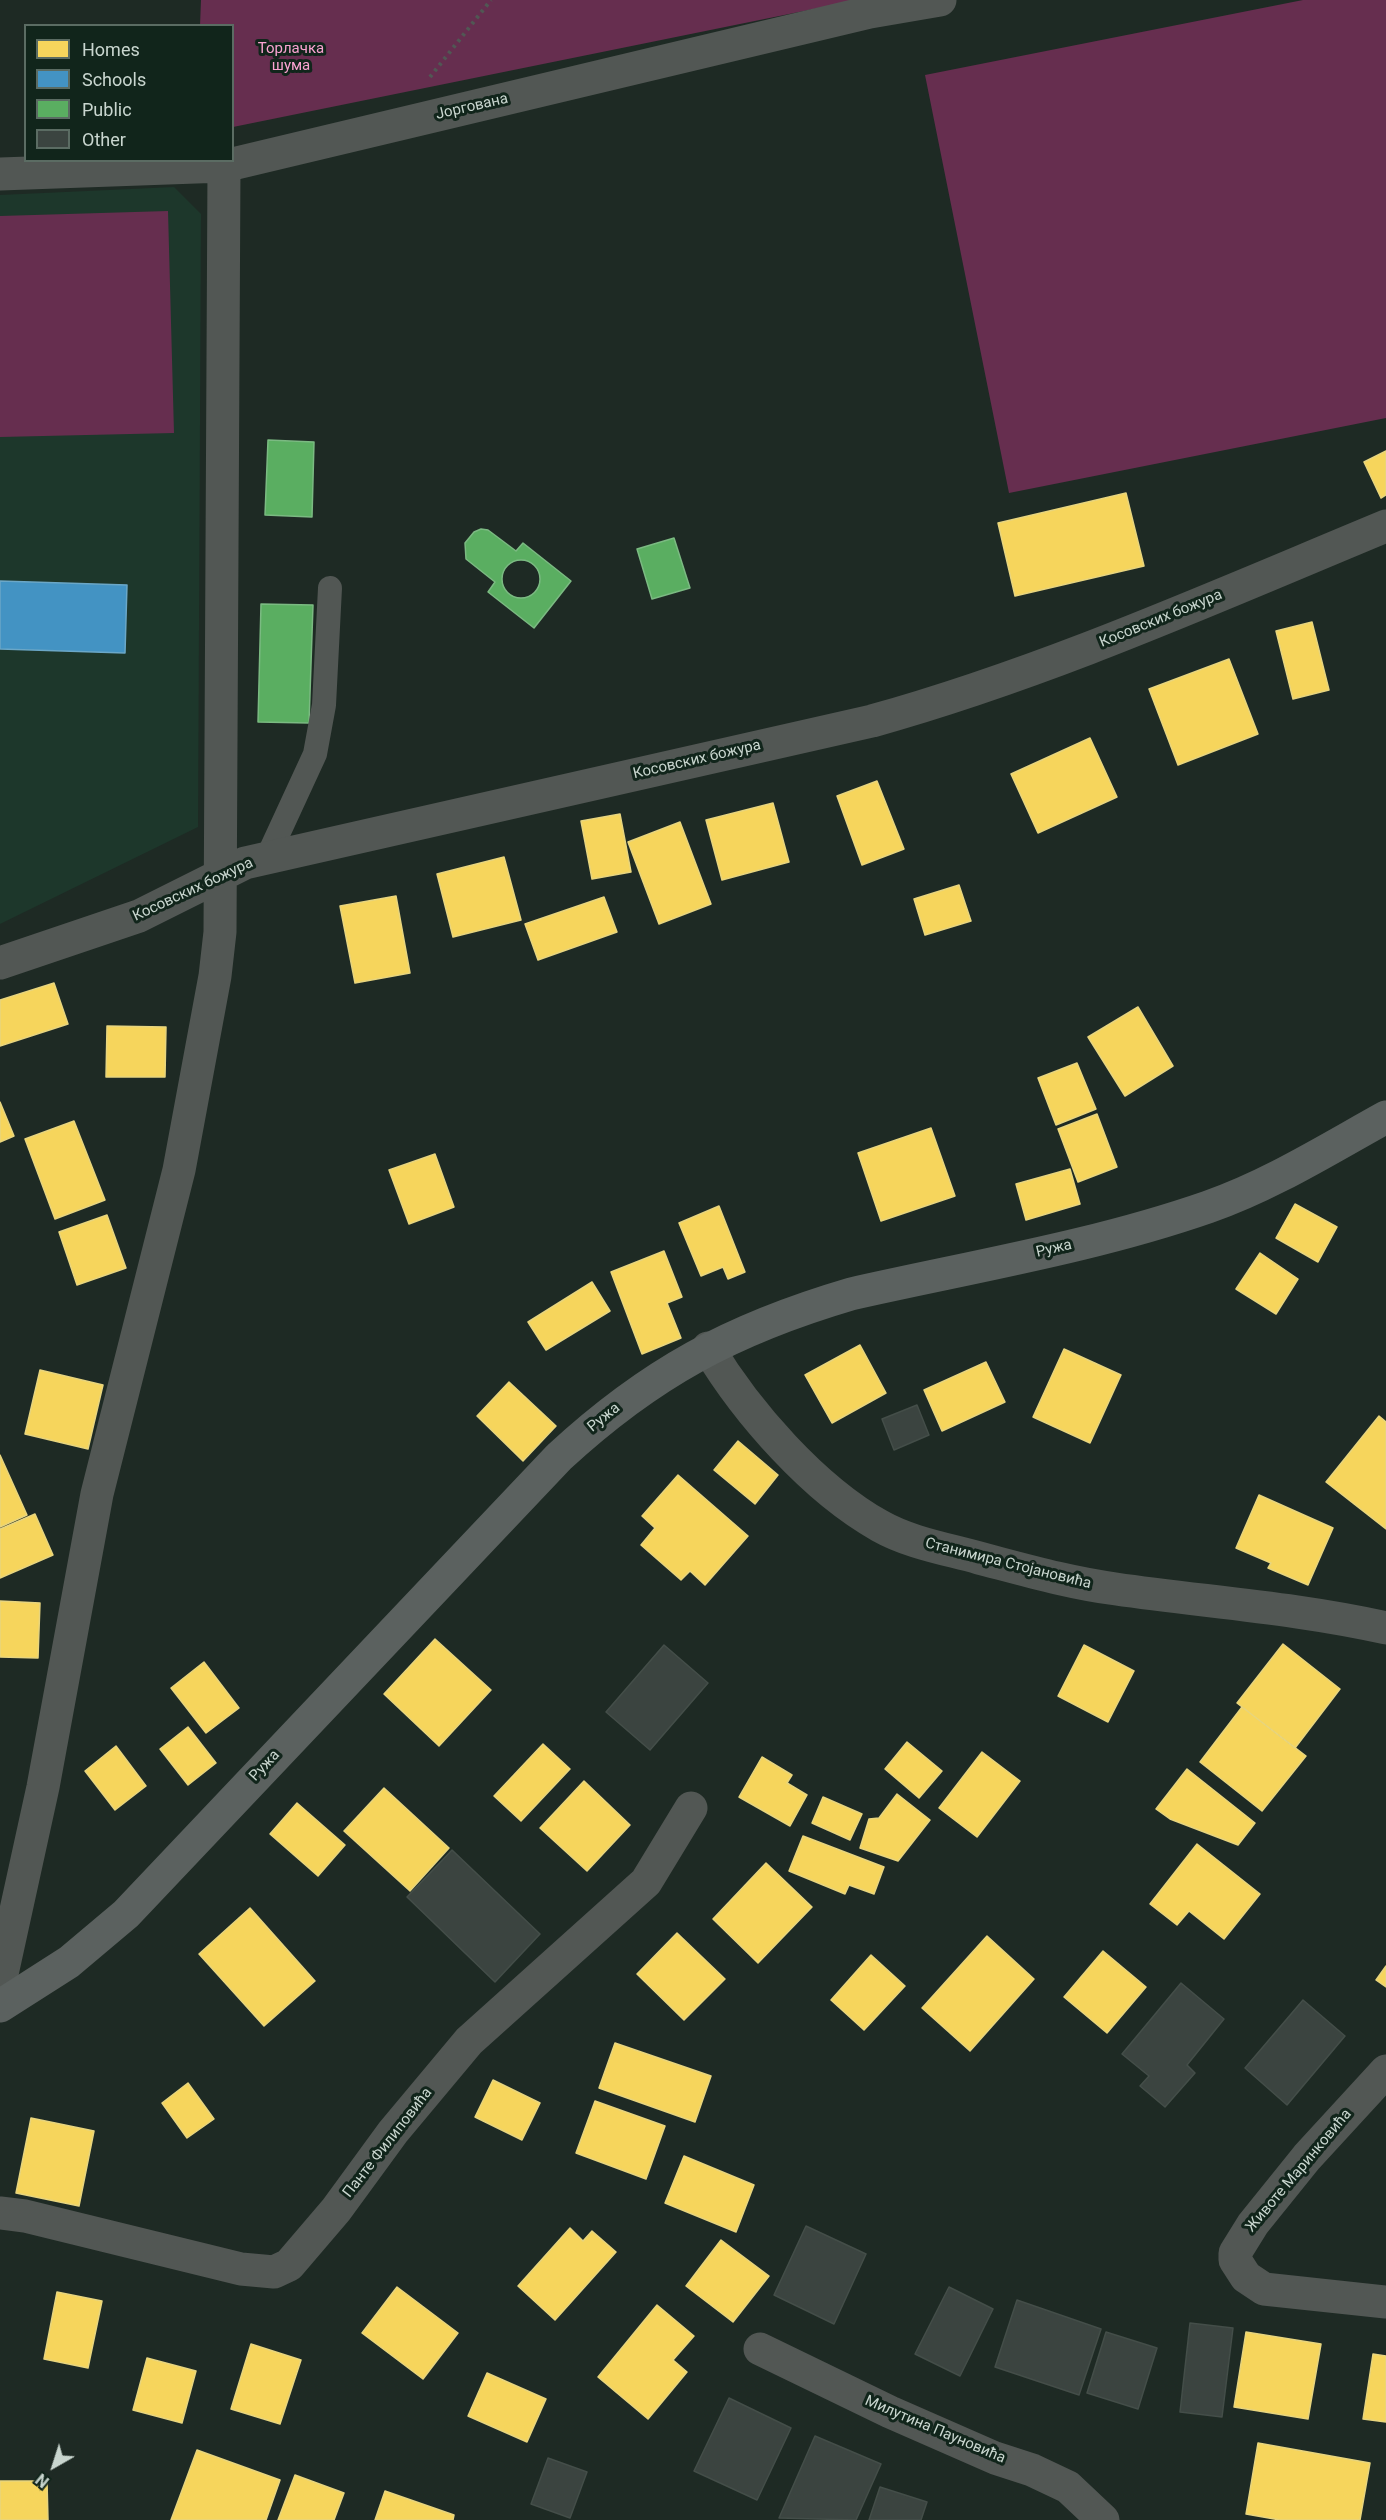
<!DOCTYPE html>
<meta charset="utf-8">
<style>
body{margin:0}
#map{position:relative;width:1386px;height:2520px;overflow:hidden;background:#1e2a24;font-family:Roboto,sans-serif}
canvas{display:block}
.legend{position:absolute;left:24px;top:24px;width:210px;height:138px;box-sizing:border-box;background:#11251b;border:2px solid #5b6c63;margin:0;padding:8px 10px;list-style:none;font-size:18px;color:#c9d6cf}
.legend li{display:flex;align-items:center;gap:12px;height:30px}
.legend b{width:30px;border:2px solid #5b6c63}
.north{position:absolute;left:24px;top:2436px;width:60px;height:60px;-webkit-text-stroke:4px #11251b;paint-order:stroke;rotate:219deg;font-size:16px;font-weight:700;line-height:24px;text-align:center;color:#c9d6cf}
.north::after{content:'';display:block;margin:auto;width:21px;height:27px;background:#c9d6cf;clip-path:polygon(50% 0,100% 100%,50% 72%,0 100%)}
</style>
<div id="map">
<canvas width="1386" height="2520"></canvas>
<ul class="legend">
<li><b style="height:16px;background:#f6d55c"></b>Homes</li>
<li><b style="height:16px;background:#4393c3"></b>Schools</li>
<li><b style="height:16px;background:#5aae61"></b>Public</li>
<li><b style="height:16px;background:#3b4440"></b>Other</li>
</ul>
<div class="north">N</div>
</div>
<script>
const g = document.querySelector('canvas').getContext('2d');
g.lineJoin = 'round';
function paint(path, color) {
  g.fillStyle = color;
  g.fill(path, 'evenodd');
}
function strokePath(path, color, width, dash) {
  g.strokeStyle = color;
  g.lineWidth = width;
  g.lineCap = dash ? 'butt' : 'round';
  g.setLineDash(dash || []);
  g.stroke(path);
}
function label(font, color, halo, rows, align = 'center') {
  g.font = font + ' Roboto,sans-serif';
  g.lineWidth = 6;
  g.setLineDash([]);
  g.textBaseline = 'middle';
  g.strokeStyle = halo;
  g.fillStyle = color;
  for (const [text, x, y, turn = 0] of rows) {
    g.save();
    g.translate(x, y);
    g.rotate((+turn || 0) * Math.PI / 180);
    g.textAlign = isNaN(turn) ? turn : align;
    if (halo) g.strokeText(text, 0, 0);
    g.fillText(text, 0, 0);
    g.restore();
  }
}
paint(new Path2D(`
 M 174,187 L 201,214 L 198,827 L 0,924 L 0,195 Z`), '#1d372b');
paint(new Path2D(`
 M 201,0 L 858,0 L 233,127 L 232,26 L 200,26 Z
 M 1303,0 L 1386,0 L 1386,418 L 1009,493 L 925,75 Z
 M 168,211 L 174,433 L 0,437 L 0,216 Z`), '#662e4f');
const homes = new Path2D(`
 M 1386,451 L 1386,495 L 1381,498 L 1364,462 Z
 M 1126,493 L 1144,566 L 1015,596 L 998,523 Z
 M 1312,622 L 1329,690 L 1293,699 L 1276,631 Z
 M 1229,659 L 1258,734 L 1178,765 L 1149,689 Z
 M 1090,738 L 1117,797 L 1038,833 L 1011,774 Z
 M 877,781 L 904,849 L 862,865 L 837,796 Z
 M 773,803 L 789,862 L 722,880 L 706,820 Z
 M 620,814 L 631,872 L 592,879 L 581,821 Z
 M 680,822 L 711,904 L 659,924 L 628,842 Z
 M 504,857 L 521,920 L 453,937 L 437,874 Z
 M 959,885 L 971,921 L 925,935 L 914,899 Z
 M 396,896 L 410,973 L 355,983 L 340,906 Z
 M 604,897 L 617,932 L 538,960 L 525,924 Z
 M 54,983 L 68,1024 L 0,1046 L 0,1000 Z
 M 1138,1007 L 1173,1066 L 1125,1096 L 1088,1037 Z
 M 107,1026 L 166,1027 L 165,1077 L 106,1077 Z
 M 1077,1063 L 1096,1109 L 1056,1125 L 1038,1078 Z
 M 0,1102 L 14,1136 L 0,1142 Z
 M 1097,1114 L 1117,1167 L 1078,1182 L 1058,1129 Z
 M 74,1121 L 105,1200 L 55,1219 L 25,1139 Z
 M 931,1128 L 955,1196 L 881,1221 L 858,1153 Z
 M 435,1154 L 454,1207 L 409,1224 L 389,1170 Z
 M 1070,1169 L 1080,1204 L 1026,1220 L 1016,1184 Z
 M 1295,1204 L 1337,1227 L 1318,1262 L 1276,1238 Z
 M 719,1206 L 745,1272 L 728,1279 L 723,1267 L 701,1276 L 679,1223 Z
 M 107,1215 L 126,1268 L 77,1285 L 59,1232 Z
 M 664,1251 L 682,1297 L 667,1303 L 681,1338 L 642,1354 L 611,1272 Z
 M 1260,1253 L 1298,1279 L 1276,1314 L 1236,1289 Z
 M 592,1282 L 610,1311 L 546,1350 L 528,1322 Z
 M 860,1345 L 886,1393 L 832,1423 L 805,1375 Z
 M 1064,1349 L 1121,1375 L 1090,1443 L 1033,1417 Z
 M 986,1362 L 1005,1402 L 942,1431 L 924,1390 Z
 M 40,1370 L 103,1385 L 88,1449 L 25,1434 Z
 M 509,1382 L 556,1426 L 523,1461 L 477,1416 Z
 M 1379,1416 L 1386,1422 L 1386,1529 L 1326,1482 Z
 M 738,1441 L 778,1475 L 755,1504 L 714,1470 Z
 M 0,1455 L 27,1515 L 0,1527 Z
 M 678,1475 L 748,1536 L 705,1585 L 690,1571 L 681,1580 L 641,1545 L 655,1528 L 642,1516 Z
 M 1259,1495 L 1333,1528 L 1308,1585 L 1268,1568 L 1271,1563 L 1236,1548 Z
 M 35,1514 L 53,1555 L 0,1578 L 0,1529 Z
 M 0,1601 L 40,1603 L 38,1658 L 0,1657 Z
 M 435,1639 L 491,1690 L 439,1746 L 384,1694 Z
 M 1283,1644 L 1340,1689 L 1295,1748 L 1237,1703 Z
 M 1084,1645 L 1134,1671 L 1108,1722 L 1058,1696 Z
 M 204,1662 L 239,1708 L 206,1733 L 171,1688 Z
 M 1242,1707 L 1306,1756 L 1262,1811 L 1200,1762 Z
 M 188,1727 L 216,1763 L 188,1785 L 160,1749 Z
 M 907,1742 L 942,1771 L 919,1798 L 885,1769 Z
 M 543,1744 L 570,1769 L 521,1821 L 494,1796 Z
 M 116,1746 L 146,1786 L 115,1810 L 85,1771 Z
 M 982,1752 L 1020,1781 L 977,1837 L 939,1808 Z
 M 762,1757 L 792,1775 L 787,1783 L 807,1795 L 790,1826 L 739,1797 Z
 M 1187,1769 L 1255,1823 L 1238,1845 L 1170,1819 L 1156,1809 Z
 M 584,1781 L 630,1825 L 587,1871 L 540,1828 Z
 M 384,1788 L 449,1848 L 410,1891 L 344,1831 Z
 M 897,1794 L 930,1820 L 898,1861 L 860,1848 L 869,1819 L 879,1818 Z
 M 823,1797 L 862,1814 L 850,1840 L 812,1823 Z
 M 297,1803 L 345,1845 L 318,1876 L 270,1834 Z
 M 803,1836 L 884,1867 L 874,1894 L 849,1885 L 845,1894 L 789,1871 Z
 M 1197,1844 L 1260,1894 L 1224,1939 L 1189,1911 L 1177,1925 L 1150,1904 Z
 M 766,1863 L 812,1907 L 758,1963 L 713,1919 Z
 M 250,1908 L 315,1981 L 264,2026 L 199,1954 Z
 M 677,1933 L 725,1979 L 684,2020 L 637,1974 Z
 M 987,1936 L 1034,1979 L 970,2051 L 922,2008 Z
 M 1103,1951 L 1146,1987 L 1107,2033 L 1064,1997 Z
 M 871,1955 L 905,1986 L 864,2030 L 831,2000 Z
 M 1386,1966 L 1386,1987 L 1376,1980 Z
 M 615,2043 L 711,2076 L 695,2122 L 599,2088 Z
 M 493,2080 L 540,2103 L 522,2140 L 475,2117 Z
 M 188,2083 L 214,2119 L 187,2138 L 162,2103 Z
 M 595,2101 L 665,2126 L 646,2179 L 576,2153 Z
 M 31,2118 L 94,2131 L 79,2206 L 16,2193 Z
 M 684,2156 L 754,2185 L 736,2232 L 665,2203 Z
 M 570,2228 L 583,2241 L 592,2231 L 616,2252 L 555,2320 L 518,2286 Z
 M 721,2240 L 769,2276 L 733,2322 L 686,2286 Z
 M 397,2287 L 458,2333 L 423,2379 L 362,2333 Z
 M 57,2292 L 102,2301 L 88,2368 L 44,2359 Z
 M 657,2305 L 694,2336 L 673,2360 L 687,2372 L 648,2419 L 598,2377 Z
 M 1246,2332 L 1321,2344 L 1308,2419 L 1234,2407 Z
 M 251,2344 L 301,2360 L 280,2424 L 231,2409 Z
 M 1373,2354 L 1386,2356 L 1386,2422 L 1363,2419 Z
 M 147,2358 L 196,2371 L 182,2423 L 133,2410 Z
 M 487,2373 L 546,2399 L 527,2442 L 468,2416 Z
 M 1258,2443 L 1370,2463 L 1360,2520 L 1280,2520 L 1246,2514 Z
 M 197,2450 L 280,2480 L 266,2520 L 171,2520 Z
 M 295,2475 L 344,2493 L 334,2520 L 278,2520 Z
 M 0,2481 L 47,2481 L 48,2520 L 0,2520 Z
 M 385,2491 L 454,2515 L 453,2520 L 375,2520 Z`);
paint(homes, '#f6d55c');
strokePath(homes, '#e8d57e', 1.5);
const schools = new Path2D(`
 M 0,581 L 127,585 L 125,653 L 0,649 Z`);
paint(schools, '#4393c3');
strokePath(schools, '#6ba7c7', 1.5);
const public = new Path2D(`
 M 268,440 L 314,442 L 312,517 L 265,515 Z
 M 481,529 L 488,530 L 516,551 L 523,543 L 571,581 L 534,628 L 488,592 L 495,582 L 466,559 L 465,543 L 474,532 Z
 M 674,538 L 690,588 L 652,599 L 637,549 Z
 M502 579a19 19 0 1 1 38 0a19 19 0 1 1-38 0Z
 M 261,604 L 313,605 L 309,723 L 258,722 Z`);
paint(public, '#5aae61');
strokePath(public, '#7bba82', 1.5);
const building = new Path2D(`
 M 917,1405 L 929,1435 L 894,1450 L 882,1419 Z
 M 664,1645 L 708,1683 L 650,1750 L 606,1712 Z
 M 452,1850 L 540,1934 L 495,1982 L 407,1897 Z
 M 1181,1983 L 1224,2019 L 1187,2065 L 1195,2073 L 1165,2107 L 1140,2086 L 1149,2076 L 1122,2054 Z
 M 1303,2000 L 1345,2036 L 1287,2105 L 1245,2068 Z
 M 806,2226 L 866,2254 L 834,2324 L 774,2295 Z
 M 949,2287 L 993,2309 L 960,2376 L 915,2354 Z
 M 1017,2300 L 1101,2329 L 1079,2395 L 995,2367 Z
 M 1190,2323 L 1233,2328 L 1222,2417 L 1180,2412 Z
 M 1106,2332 L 1157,2348 L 1138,2409 L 1087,2393 Z
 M 729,2398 L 791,2428 L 757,2500 L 694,2471 Z
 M 815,2436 L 881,2464 L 856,2520 L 779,2518 Z
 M 548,2458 L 587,2472 L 570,2518 L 531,2504 Z
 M 880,2487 L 927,2502 L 921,2520 L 869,2520 Z`);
paint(building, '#3b4440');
strokePath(building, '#444e49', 1.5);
strokePath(new Path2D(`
 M 430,77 L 491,0`), '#515754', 4, [3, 4.5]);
strokePath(new Path2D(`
 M 267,858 L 315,754 L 324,705 L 330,588`), '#525754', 24);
strokePath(new Path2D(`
 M 0,174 L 224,166 L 870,12 L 940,0
 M 0,963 L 139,916 L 245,863 L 872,721 C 1048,672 1217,596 1386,526
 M 708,1348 C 747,1413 814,1489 880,1526 C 910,1543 947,1549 979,1558 C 1025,1570 1070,1583 1116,1589 C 1206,1602 1297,1608 1386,1628
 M 0,1983 L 43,1787 L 97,1494 L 179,1170 L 215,976 L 220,932 L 224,166
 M 1386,2071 L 1307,2157 L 1253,2224 L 1235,2253 L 1235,2260 L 1246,2277 L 1264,2289 L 1386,2302
 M 0,2213 L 25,2216 L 241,2269 L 274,2272 L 289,2265 L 336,2210 L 393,2132 L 469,2041 L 646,1882 L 691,1808
 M 760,2349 L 890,2412 L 995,2458 L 1032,2470 L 1068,2487 L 1103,2520`), '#525754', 33);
strokePath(new Path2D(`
 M 0,2006 L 69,1962 L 126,1914 L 559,1457 C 650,1373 732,1329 851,1294 C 970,1267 1093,1247 1208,1207 C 1271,1185 1328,1149 1386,1117`), '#5b615f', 33);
label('15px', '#f9a3d1', '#11251b', [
 ["Торлачка",291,49],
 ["шума",291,66]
]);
label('15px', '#c9d6cf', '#11251b', [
 ["Јоргована",472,107,-13],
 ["Косовских божура",1161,619,-22],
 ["Косовских божура",697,760,-13],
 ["Косовских божура",193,890,-25],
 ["Ружа",1054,1249,-13],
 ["Ружа",604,1418,-39],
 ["Станимира Стојановића",1008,1564,14],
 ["Ружа",265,1766,-47],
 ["Панте Филиповића",388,2143,-52],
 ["Животе Маринковића",1299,2171,-50],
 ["Милутина Пауновића",935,2430,23]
]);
</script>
